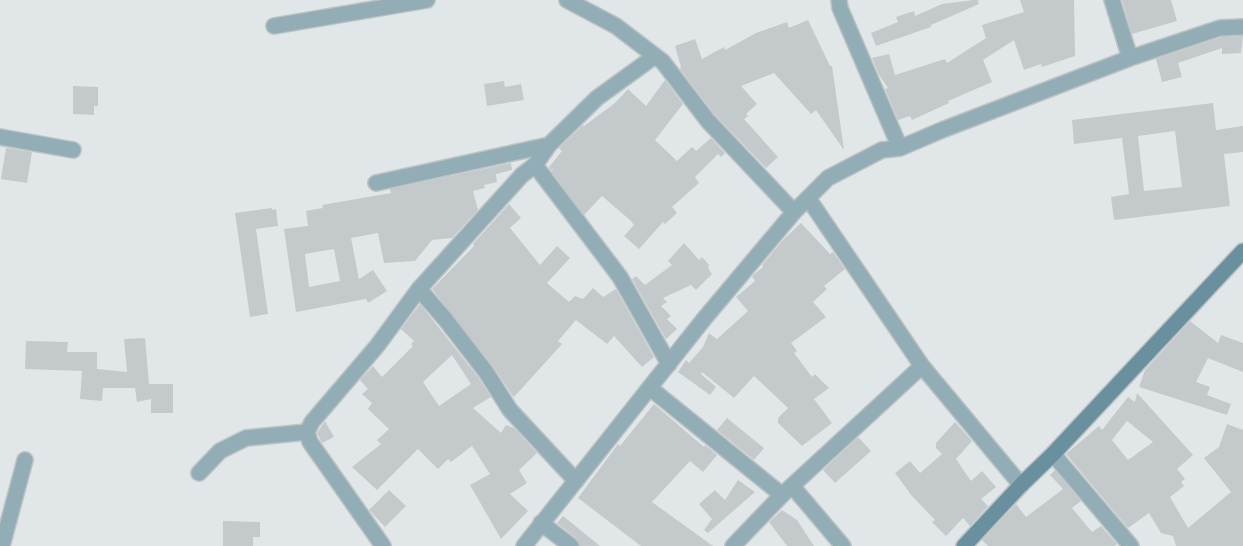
<!DOCTYPE html>
<style>
body{margin:0}
canvas{display:block;background:#e1e7e9}
</style>
<canvas width="1243" height="546"></canvas>
<script>
const g = document.querySelector('canvas').getContext('2d');
g.lineJoin = 'round';
function paint(path, color) {
  g.fillStyle = color;
  g.fill(path, 'evenodd');
}
function strokePath(path, color, width, dash) {
  g.strokeStyle = color;
  g.lineWidth = width;
  g.lineCap = dash ? 'butt' : 'round';
  g.setLineDash(dash || []);
  g.stroke(path);
}
paint(new Path2D(`
 M 974,0 L 978,0 L 979,4 L 931,25 L 931,27 L 876,46 L 871,33 L 898,22 L 896,17 L 914,11 L 915,16 L 942,4 Z
 M 1020,0 L 1074,0 L 1075,56 L 1042,67 L 1041,64 L 1024,70 L 1014,40 L 983,60 L 992,82 L 948,101 L 949,103 L 912,120 L 910,116 L 898,120 L 885,89 L 888,88 L 879,75 L 872,58 L 889,54 L 895,75 L 945,59 L 947,63 L 986,38 L 982,25 L 1024,12 Z
 M 1122,0 L 1171,0 L 1177,21 L 1132,34 Z
 M 808,20 L 830,66 L 832,66 L 844,150 L 816,110 L 811,114 L 774,73 L 741,86 L 757,104 L 746,114 L 748,116 L 744,119 L 778,157 L 766,168 L 715,115 L 680,69 L 681,67 L 675,46 L 695,39 L 702,59 L 724,47 L 725,50 L 756,33 L 787,22 L 789,28 Z
 M 1243,36 L 1241,53 L 1222,54 L 1222,48 L 1178,63 L 1182,77 L 1162,82 L 1156,59 L 1222,37 Z
 M 665,80 L 683,104 L 655,140 L 677,161 L 692,147 L 696,151 L 711,138 L 725,153 L 721,157 L 718,154 L 695,177 L 699,183 L 672,207 L 677,213 L 665,224 L 663,222 L 639,249 L 624,236 L 634,225 L 631,221 L 602,196 L 584,215 L 551,171 L 554,169 L 550,170 L 549,167 L 562,151 L 559,148 L 583,125 L 584,126 L 615,103 L 628,89 L 646,106 Z
 M 504,81 L 505,87 L 521,84 L 524,100 L 487,106 L 484,84 Z
 M 73,86 L 98,87 L 98,106 L 94,106 L 94,115 L 73,114 Z
 M 1213,103 L 1216,130 L 1243,126 L 1243,152 L 1224,154 L 1230,206 L 1114,220 L 1111,197 L 1129,194 L 1122,138 L 1074,144 L 1072,120 ZM 1175,131 L 1182,187 L 1144,191 L 1138,136 Z
 M 6,148 L 32,152 L 27,183 L 1,179 Z
 M 511,163 L 512,170 L 496,174 L 497,182 L 484,185 L 485,188 L 473,191 L 478,210 L 452,238 L 432,240 L 415,261 L 384,263 L 378,233 L 351,238 L 359,279 L 373,270 L 387,291 L 368,303 L 366,299 L 296,312 L 284,229 L 308,226 L 306,211 L 323,208 L 322,205 L 391,193 L 390,189 ZM 334,249 L 340,281 L 309,287 L 305,254 Z
 M 509,204 L 521,218 L 510,228 L 540,265 L 557,246 L 570,258 L 547,283 L 569,302 L 575,296 L 583,299 L 593,288 L 603,297 L 616,289 L 654,357 L 642,367 L 614,336 L 607,344 L 576,320 L 558,341 L 562,344 L 514,397 L 512,395 L 493,366 L 432,289 L 474,246 L 473,244 Z
 M 272,208 L 272,210 L 276,209 L 278,226 L 256,229 L 268,314 L 250,317 L 235,213 Z
 M 801,223 L 830,254 L 833,252 L 845,269 L 824,286 L 827,289 L 813,302 L 826,317 L 791,343 L 797,351 L 794,353 L 812,377 L 815,374 L 829,388 L 814,399 L 832,423 L 802,446 L 778,423 L 778,418 L 788,408 L 754,376 L 734,398 L 702,372 L 701,374 L 716,387 L 710,395 L 678,372 L 686,360 L 689,363 L 703,347 L 709,333 L 717,339 L 748,311 L 736,297 L 755,281 L 752,276 L 763,267 L 762,265 L 783,240 Z
 M 684,243 L 699,260 L 702,257 L 709,265 L 708,268 L 712,274 L 696,290 L 691,285 L 663,298 L 667,302 L 661,306 L 671,316 L 667,319 L 677,329 L 666,339 L 632,279 L 636,276 L 645,285 L 672,265 L 668,261 Z
 M 420,304 L 478,377 L 491,397 L 473,408 L 501,433 L 506,425 L 514,428 L 537,453 L 519,470 L 527,483 L 510,494 L 528,511 L 501,539 L 470,485 L 490,474 L 472,446 L 451,462 L 448,459 L 438,469 L 418,449 L 377,490 L 352,467 L 381,444 L 377,440 L 389,429 L 368,409 L 372,403 L 362,394 L 368,389 L 360,380 L 373,366 L 382,377 L 413,346 L 411,344 L 414,341 L 401,329 ZM 452,355 L 471,384 L 439,406 L 423,382 Z
 M 1190,321 L 1218,343 L 1221,335 L 1243,343 L 1243,372 L 1208,358 L 1196,382 L 1210,387 L 1207,395 L 1231,404 L 1227,415 L 1139,387 L 1145,370 Z
 M 145,338 L 149,384 L 173,384 L 173,413 L 151,413 L 151,399 L 137,402 L 135,388 L 103,388 L 102,401 L 80,399 L 82,371 L 25,369 L 26,341 L 68,342 L 67,352 L 97,352 L 97,369 L 127,372 L 124,339 Z
 M 1137,393 L 1193,455 L 1177,469 L 1185,479 L 1181,482 L 1184,486 L 1170,497 L 1188,528 L 1231,492 L 1204,458 L 1219,447 L 1227,424 L 1243,430 L 1243,546 L 1176,546 L 1173,536 L 1161,533 L 1149,513 L 1128,528 L 1066,454 L 1099,426 L 1102,430 L 1128,397 L 1135,402 ZM 1127,421 L 1153,442 L 1128,460 L 1112,440 Z
 M 654,404 L 704,447 L 705,445 L 717,455 L 703,472 L 690,461 L 652,502 L 713,546 L 641,546 L 578,498 L 618,444 L 620,446 Z
 M 727,418 L 764,448 L 754,460 L 717,430 Z
 M 325,421 L 334,437 L 322,443 L 317,433 Z
 M 955,422 L 972,441 L 956,459 L 971,481 L 982,471 L 996,487 L 981,499 L 988,506 L 970,526 L 963,518 L 946,536 L 932,522 L 935,520 L 912,496 L 895,473 L 910,461 L 920,473 L 942,454 L 936,448 L 936,443 Z
 M 858,437 L 871,451 L 835,483 L 823,470 Z
 M 1055,470 L 1081,501 L 1072,508 L 1092,532 L 1101,526 L 1117,544 L 1115,546 L 988,546 L 982,540 L 1016,504 L 1026,517 L 1063,489 L 1050,475 Z
 M 738,480 L 755,492 L 708,533 L 704,530 L 712,519 L 699,504 L 715,490 L 725,500 Z
 M 389,490 L 406,506 L 385,527 L 369,510 Z
 M 782,510 L 797,520 L 814,546 L 787,546 L 769,522 Z
 M 563,516 L 600,546 L 580,546 L 577,539 L 557,523 Z
 M 223,521 L 260,522 L 260,537 L 253,537 L 253,546 L 223,546 Z`), '#c4cacc');
const street = new Path2D(`
 M 567,0 L 616,26 L 663,62 L 708,121 L 794,212
 M 839,0 L 840,8 L 900,148
 M 1112,0 L 1130,58
 M 274,26 L 427,0
 M 0,137 L 73,150
 M 535,165 L 620,277 L 669,364
 M 376,183 L 549,145
 M 808,198 L 922,366 L 1021,485
 M 419,289 L 445,319 L 486,372 L 510,410 L 576,481
 M 650,388 L 782,495
 M 1053,454 L 1131,546
 M 199,473 L 220,451 L 246,438 L 307,432
 M 793,487 L 843,546
 M 541,523 L 571,546
 M 2,546 L 25,460
 M 383,546 L 310,442 L 307,432 L 312,422 L 377,346 L 419,289 L 522,175 L 535,165 L 549,145 L 597,98 L 655,56
 M 524,546 L 704,319 L 794,212 L 828,178 L 882,150 L 900,148 L 942,130 L 1130,58 L 1220,28 L 1243,27
 M 733,546 L 782,495 L 922,366`);
const secondary = new Path2D(`
 M 964,546 L 1021,485 L 1053,454 L 1243,251`);
strokePath(street, '#bdc2c4', 18);
strokePath(secondary, '#bdc2c4', 18);
strokePath(street, '#93adb7', 15);
strokePath(secondary, '#6a909f', 15);
</script>
